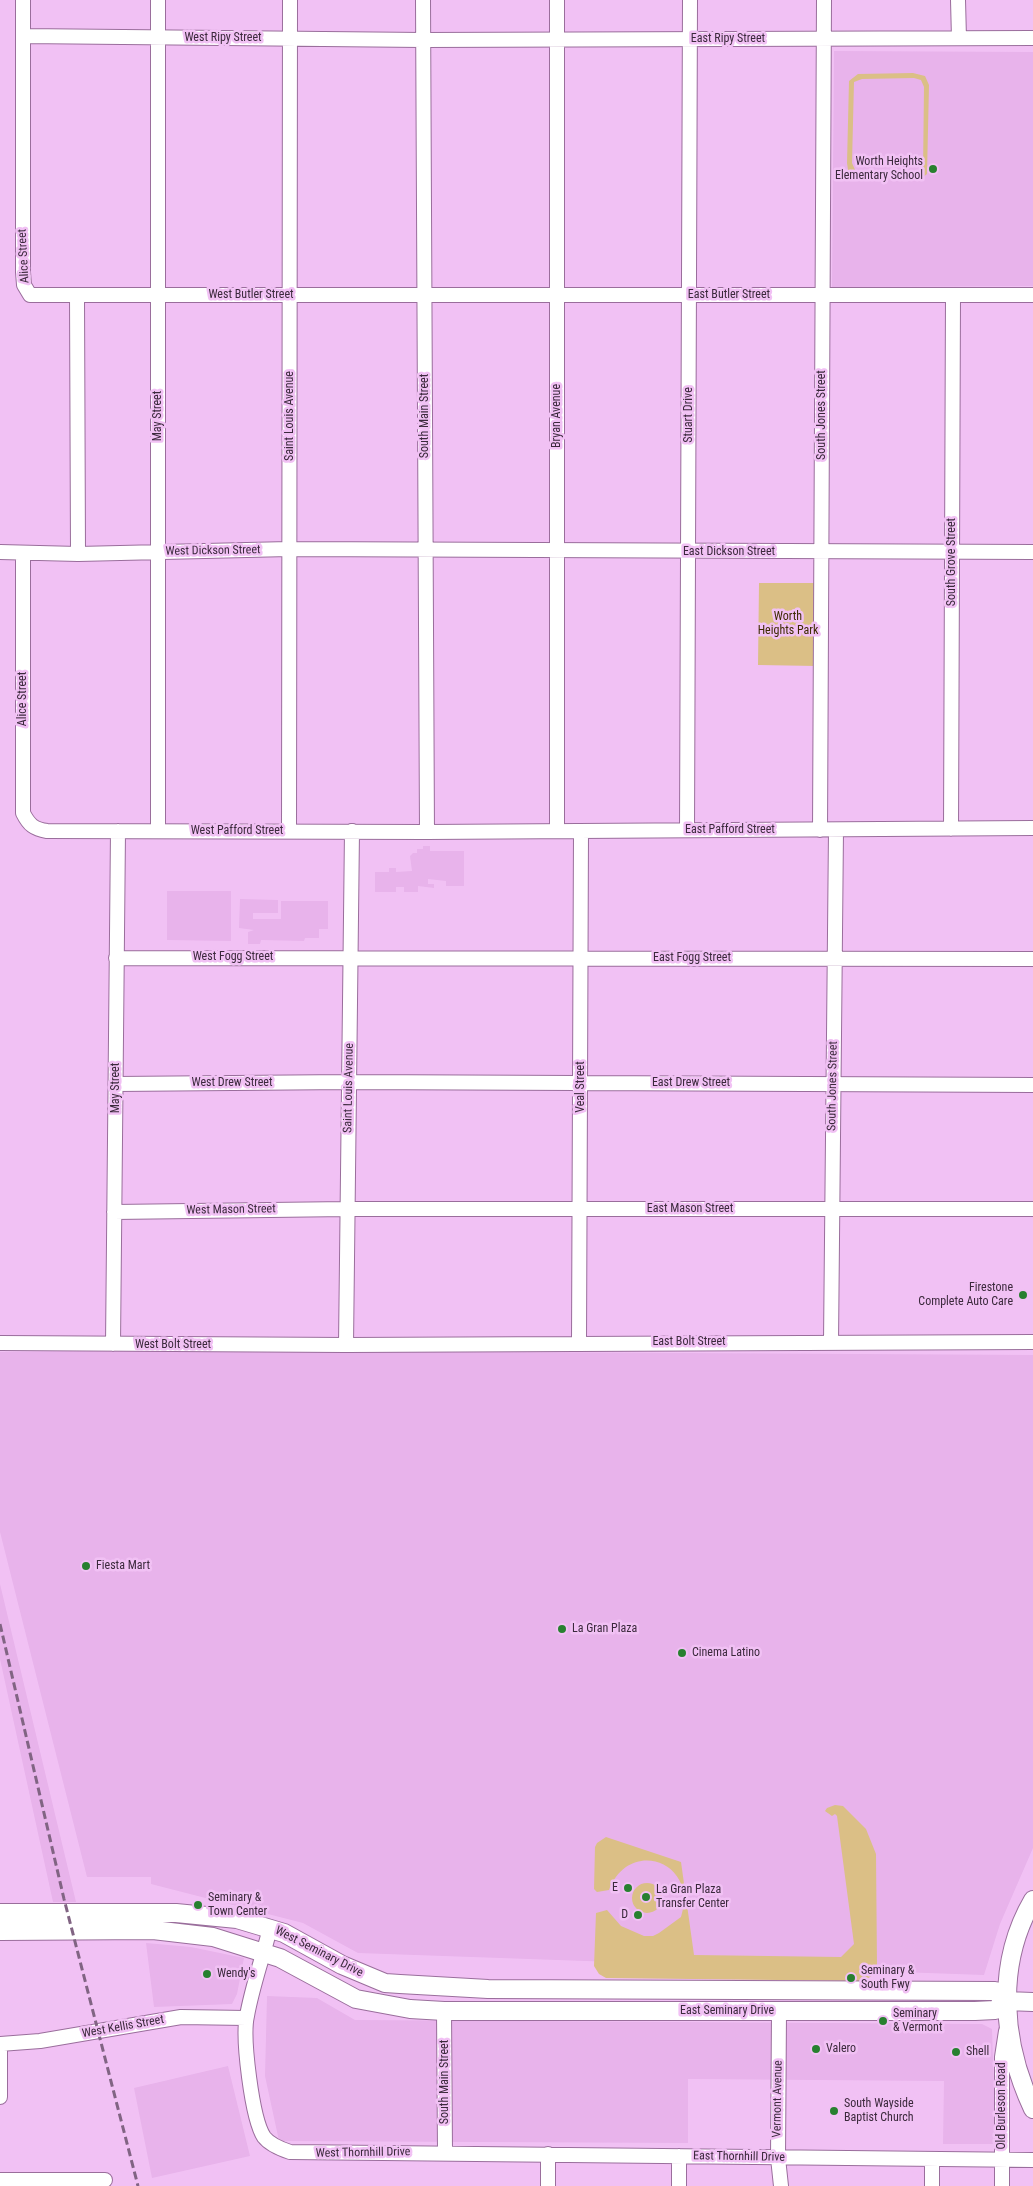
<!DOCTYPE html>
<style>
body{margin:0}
canvas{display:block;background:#f1c1f4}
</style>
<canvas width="1033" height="2186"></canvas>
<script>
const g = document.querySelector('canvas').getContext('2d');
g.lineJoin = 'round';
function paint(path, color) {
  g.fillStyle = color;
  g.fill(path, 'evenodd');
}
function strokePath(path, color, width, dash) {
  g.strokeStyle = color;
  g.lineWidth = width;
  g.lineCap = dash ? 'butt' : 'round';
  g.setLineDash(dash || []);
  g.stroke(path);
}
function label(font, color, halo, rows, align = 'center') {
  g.font = font + ' "Roboto Condensed",sans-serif';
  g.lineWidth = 5;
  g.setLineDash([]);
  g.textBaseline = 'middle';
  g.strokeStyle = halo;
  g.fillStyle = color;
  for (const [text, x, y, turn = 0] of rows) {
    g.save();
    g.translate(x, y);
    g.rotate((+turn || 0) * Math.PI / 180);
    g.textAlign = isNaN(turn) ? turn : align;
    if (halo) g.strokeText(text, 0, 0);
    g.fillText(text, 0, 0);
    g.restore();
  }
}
paint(new Path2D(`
 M 834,51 L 1033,52 L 1033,286 L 832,287 Z
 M 423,846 L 430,846 L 430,851 L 464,851 L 464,886 L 446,886 L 446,881 L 428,879 L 428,884 L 434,884 L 434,888 L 418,886 L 418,892 L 404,892 L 404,887 L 396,887 L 396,892 L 375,892 L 375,872 L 389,872 L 389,868 L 396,868 L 396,872 L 412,871 L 410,856 L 413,853 L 417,853 L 417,849 L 423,849 Z
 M 167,891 L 231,891 L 231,941 L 167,940 Z
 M 240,899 L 278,900 L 278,913 L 253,913 L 253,919 L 281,919 L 281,901 L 328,901 L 328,929 L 319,929 L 319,938 L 305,938 L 304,941 L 261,940 L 260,944 L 248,944 L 248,932 L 254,930 L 239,928 Z
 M 153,1350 L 1033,1355 L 1033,1848 L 1000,1924 L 984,1975 L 358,1953 L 303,1923 L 151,1884 L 151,1877 L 87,1877 L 0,1532 L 0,1352 Z
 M 0,1584 L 76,1902 L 53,1902 L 0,1659 Z
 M 146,1943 L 191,1947 L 244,1958 L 237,1994 L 232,2004 L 154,2007 Z
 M 267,1996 L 317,1998 L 355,2020 L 982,2024 L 992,2029 L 996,2144 L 943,2144 L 944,2081 L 688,2079 L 688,2143 L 279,2141 L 265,2076 Z
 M 228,2066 L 250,2156 L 152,2178 L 134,2088 Z`), '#e8b3eb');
paint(new Path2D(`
 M 913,73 L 925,76 L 929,85 L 927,174 L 921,179 L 915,180 L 854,176 L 848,170 L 847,163 L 849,81 L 858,74 ZM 914,78 L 921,80 L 924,87 L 923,172 L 916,176 L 856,172 L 852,163 L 854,82 L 862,79 Z
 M 759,583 L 817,583 L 817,666 L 758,665 Z
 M 835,1805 L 843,1806 L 866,1829 L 876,1854 L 877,1966 L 873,1975 L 864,1981 L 606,1978 L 599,1974 L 594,1966 L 596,1913 L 607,1910 L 621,1926 L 644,1936 L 653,1936 L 659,1933 L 681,1917 C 699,1861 629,1837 609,1890 L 597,1892 L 594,1889 L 595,1847 L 597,1843 L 606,1837 L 681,1862 L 694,1955 L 841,1957 L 854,1944 L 837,1816 L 835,1814 L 832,1816 L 825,1811 L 827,1808 Z
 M632 1898a15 15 0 1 1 30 0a15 15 0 1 1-30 0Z`), '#dbbf86');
const minor = new Path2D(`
 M 23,0 L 23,272 L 24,285 L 30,295 L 1033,295
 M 158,0 L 158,831
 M 423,0 L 427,832
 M 958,0 L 959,38
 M 23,36 L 423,40 L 1033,38
 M 77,295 L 78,554
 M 0,552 L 78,554 L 289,549 L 1033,552
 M 23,553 L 23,813 C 29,825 34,829 47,831 L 427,832 L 1033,828
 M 951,829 L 953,295
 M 687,830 L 690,0
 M 820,830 L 824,0
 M 289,831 L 290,0
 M 557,831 L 557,0
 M 116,958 L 1033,959
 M 116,1084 L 349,1082 L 1033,1085
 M 114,1212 L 347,1209 L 1033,1209
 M 831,1342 L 836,830
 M 0,1343 L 346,1345 L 1033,1342
 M 579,1343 L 581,831
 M 113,1344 L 118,831
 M 346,1345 L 352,831
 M 270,1928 C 263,1957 252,1987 247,2016 C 242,2037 252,2119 264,2137 C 270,2145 281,2149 290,2152 L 1033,2160
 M 444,2011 L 445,2152
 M 779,2012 L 778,2158 L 781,2186
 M 0,2044 L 40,2041 L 181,2017 L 246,2018
 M 0,2097 L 0,2044
 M 0,2180 L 105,2180
 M 548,2186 L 548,2154
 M 679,2186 L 679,2156
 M 932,2186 L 932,2159
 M 1002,2186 L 1002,2057 L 1006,2031`);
const major = new Path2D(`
 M 1033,1900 C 995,1965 1002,2043 1033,2109
 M 0,1913 L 176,1913 L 237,1919 L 284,1933 L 342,1965 L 373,1978 L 385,1983 L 400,1984 L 488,1989 L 995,1991 L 1006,2001
 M 0,1931 L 153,1930 L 213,1937 L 280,1958 L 356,1999 L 410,2009 L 444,2011 L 975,2011 L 995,2010 L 1006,2001 L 1033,2002`);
strokePath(minor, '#9a6e9c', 16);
strokePath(major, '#9a6e9c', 20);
strokePath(minor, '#fff', 14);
strokePath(major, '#fff', 18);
strokePath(new Path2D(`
 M 0,1624 L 64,1899 L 138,2186`), '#816483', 3, [8, 4]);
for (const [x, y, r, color] of [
 [933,169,5,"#27802f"],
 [1023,1295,5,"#27802f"],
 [86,1566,5,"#27802f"],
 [562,1629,5,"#27802f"],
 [682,1653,5,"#27802f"],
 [628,1888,5,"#27802f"],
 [646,1897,5,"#27802f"],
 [198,1905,5,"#27802f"],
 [638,1915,5,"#27802f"],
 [207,1974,5,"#27802f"],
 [851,1978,5,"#27802f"],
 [883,2021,5,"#27802f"],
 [816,2049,5,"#27802f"],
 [956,2052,5,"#27802f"],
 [834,2111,5,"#27802f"]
]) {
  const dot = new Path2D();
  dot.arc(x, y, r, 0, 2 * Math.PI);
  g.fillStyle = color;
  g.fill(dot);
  strokePath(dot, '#f1c1f4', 2);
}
label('12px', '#3b293c', '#f1c1f4', [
 ["West Ripy Street",223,38],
 ["East Ripy Street",728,39],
 ["Alice Street",24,256,-93],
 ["West Butler Street",251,295],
 ["East Butler Street",729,295],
 ["Stuart Drive",689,415,-90],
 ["South Jones Street",822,415,-90],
 ["May Street",158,416,-90],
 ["Saint Louis Avenue",290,416,-90],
 ["South Main Street",425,416,-90],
 ["Bryan Avenue",557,416,-90],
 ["West Dickson Street",213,551,-1],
 ["East Dickson Street",729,552],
 ["South Grove Street",952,562,-90],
 ["Alice Street",23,699,-90],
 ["East Pafford Street",730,830],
 ["West Pafford Street",237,831],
 ["West Fogg Street",233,957],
 ["East Fogg Street",692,958],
 ["West Drew Street",232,1083],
 ["East Drew Street",691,1083],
 ["South Jones Street",833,1086,-89],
 ["Veal Street",581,1087,-90],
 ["May Street",116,1088,-90],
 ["Saint Louis Avenue",349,1088,-89],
 ["East Mason Street",690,1209],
 ["West Mason Street",231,1210,-1],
 ["East Bolt Street",689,1342],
 ["West Bolt Street",173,1345],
 ["West Seminary Drive",319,1952,27],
 ["East Seminary Drive",727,2011],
 ["West Kellis Street",123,2027,-10],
 ["South Main Street",445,2082,-90],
 ["Vermont Avenue",778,2099,-89],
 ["Old Burleson Road",1002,2106,-90],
 ["West Thornhill Drive",363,2153,-1],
 ["East Thornhill Drive",739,2157,1]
]);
label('12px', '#3b293c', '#f1c1f4', [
 ["Worth Heights",923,162,"right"],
 ["Elementary School",923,176,"right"],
 ["Firestone",1013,1288,"right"],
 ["Complete Auto Care",1013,1302,"right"],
 ["Fiesta Mart",96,1566],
 ["La Gran Plaza",572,1629],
 ["Cinema Latino",692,1653],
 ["E",618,1888,"right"],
 ["La Gran Plaza",656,1890],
 ["Transfer Center",656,1904],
 ["Seminary &",208,1898],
 ["Town Center",208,1912],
 ["D",628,1915,"right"],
 ["Seminary &",861,1971],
 ["South Fwy",861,1985],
 ["Wendy's",217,1974],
 ["Seminary",893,2014],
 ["& Vermont",893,2028],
 ["Valero",826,2049],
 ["Shell",966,2052],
 ["South Wayside",844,2104],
 ["Baptist Church",844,2118]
], 'left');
label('12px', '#3c2a00', '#f1c1f4', [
 ["Worth",788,617],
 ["Heights Park",788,631]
]);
</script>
